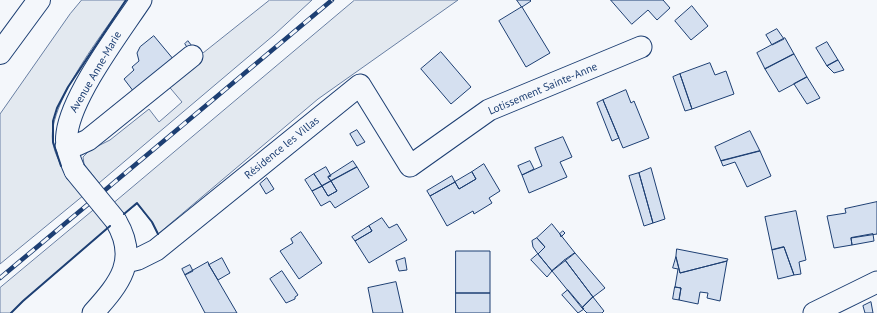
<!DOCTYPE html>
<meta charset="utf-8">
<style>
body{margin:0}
canvas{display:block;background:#f4f7fb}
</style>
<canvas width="877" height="313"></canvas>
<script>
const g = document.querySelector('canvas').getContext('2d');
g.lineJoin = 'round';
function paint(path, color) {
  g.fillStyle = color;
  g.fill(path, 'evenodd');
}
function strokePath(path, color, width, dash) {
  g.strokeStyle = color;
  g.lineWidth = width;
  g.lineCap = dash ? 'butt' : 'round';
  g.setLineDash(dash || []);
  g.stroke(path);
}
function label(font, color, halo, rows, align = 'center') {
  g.font = font + ' "PT Sans",sans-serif';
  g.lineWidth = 3;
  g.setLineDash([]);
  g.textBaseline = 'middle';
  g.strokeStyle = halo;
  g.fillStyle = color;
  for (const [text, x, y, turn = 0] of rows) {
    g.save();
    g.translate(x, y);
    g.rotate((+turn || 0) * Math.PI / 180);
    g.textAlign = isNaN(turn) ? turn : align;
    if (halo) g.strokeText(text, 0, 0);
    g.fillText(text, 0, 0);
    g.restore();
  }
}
const green = new Path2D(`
 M 82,0 L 126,0 C 104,32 45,106 53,144 C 57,164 71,179 84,195 L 0,264 L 0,114 L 70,14 Z
 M 270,0 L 312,0 L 274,35 L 99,183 L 84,164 L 83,157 L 90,150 L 110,140 L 149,109 L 159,122 L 182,102 L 166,83 Z
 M 355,0 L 458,0 L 318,99 L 158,234 L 152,222 L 137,204 L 124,214 L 114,203 Z
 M 95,209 L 110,226 L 23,301 L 11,313 L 0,313 L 0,288 Z`);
paint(green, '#e3e9f0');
strokePath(green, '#687fa3', 1);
const building = new Path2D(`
 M 517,0 L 530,0 L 531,1 L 522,7 Z
 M 611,0 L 663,0 L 670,8 L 657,20 L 648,10 L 632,24 Z
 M 692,6 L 708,26 L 691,40 L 675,21 Z
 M 522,7 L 550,53 L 526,67 L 499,21 Z
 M 777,29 L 784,39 L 772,45 L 766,35 Z
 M 154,36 L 174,60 L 134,92 L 124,79 L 134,70 L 132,67 L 139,61 L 137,53 L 140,47 Z
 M 785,38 L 794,54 L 765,69 L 757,53 Z
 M 188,41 L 192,46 L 188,49 L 185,44 Z
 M 827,42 L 838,60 L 827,66 L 816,48 Z
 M 441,52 L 471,87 L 451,104 L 421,69 Z
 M 794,54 L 807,77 L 779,92 L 765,69 Z
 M 838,60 L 844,70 L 834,73 L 827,66 Z
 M 710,63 L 715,75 L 726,71 L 734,94 L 692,109 L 680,74 Z
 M 680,74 L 692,109 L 685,111 L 673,77 Z
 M 807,77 L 820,98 L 807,104 L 794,84 Z
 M 626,90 L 631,103 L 634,101 L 649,138 L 623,148 L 603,100 Z
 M 603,100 L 619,138 L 612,141 L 597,103 Z
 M 357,130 L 365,142 L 357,146 L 350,134 Z
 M 750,131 L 760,151 L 721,161 L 715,147 Z
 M 563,137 L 572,157 L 560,162 L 567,177 L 529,193 L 522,175 L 542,166 L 535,148 Z
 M 760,151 L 771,176 L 747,187 L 735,162 L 723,166 L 721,161 Z
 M 353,161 L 357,167 L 331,181 L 328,177 Z
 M 530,161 L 534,169 L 522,175 L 518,166 Z
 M 484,164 L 500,191 L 489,198 L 492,203 L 474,214 L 473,211 L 447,226 L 430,196 L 455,182 L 459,189 L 476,179 L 472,172 Z
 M 326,167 L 331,176 L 328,177 L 331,181 L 322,186 L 314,174 Z
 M 357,167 L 369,187 L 335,208 L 330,201 L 321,206 L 312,191 L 322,186 L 328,196 L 337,191 L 331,181 Z
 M 651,168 L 665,219 L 653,223 L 639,173 Z
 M 472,172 L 476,179 L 459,189 L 455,182 Z
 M 639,173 L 653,223 L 644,226 L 629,176 Z
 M 314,174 L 322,186 L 312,191 L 305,180 Z
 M 452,176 L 455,182 L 430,196 L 427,191 Z
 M 267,178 L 274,189 L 266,194 L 260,184 Z
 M 331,181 L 337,191 L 328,196 L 322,186 Z
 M 877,202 L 877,234 L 851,238 L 852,245 L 834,248 L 827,216 L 846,213 L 845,209 Z
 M 796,211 L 806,260 L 799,262 L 801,274 L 794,275 L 784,247 L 772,250 L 765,217 Z
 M 382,218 L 389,228 L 397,224 L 407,240 L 369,263 L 355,241 L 372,231 L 369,226 Z
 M 552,224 L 575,253 L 552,271 L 538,254 L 545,247 L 537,238 Z
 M 369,226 L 372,231 L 355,241 L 352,237 Z
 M 563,231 L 565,233 L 561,237 L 560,234 Z
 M 301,232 L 322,263 L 299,279 L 280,251 L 293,243 L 291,239 Z
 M 873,234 L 874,241 L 852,245 L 851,238 Z
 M 537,238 L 545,247 L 538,254 L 533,247 L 532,241 Z
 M 784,247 L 794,275 L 778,279 L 772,250 Z
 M 677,249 L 728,259 L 727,261 L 680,273 L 676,257 Z
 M 456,251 L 490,251 L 490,293 L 456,293 Z
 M 575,253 L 605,288 L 593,297 L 565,260 Z
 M 538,254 L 552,271 L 547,277 L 531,260 Z
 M 676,257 L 680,273 L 727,261 L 720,301 L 707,298 L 708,293 L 700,292 L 698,304 L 679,300 L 681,288 L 675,287 L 678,269 L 673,268 Z
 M 222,258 L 230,273 L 218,280 L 209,265 Z
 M 405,258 L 407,270 L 399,271 L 396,261 Z
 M 565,260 L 593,297 L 582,308 L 552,271 Z
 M 208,262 L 209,265 L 237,313 L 205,313 L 185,275 Z
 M 190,265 L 193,271 L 185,275 L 182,269 Z
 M 282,271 L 298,295 L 295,297 L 295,299 L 286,303 L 270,279 Z
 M 396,282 L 403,313 L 373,313 L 368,288 Z
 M 675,287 L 681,288 L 679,300 L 673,299 Z
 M 568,290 L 584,309 L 578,313 L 562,295 Z
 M 456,293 L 490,293 L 490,313 L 456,313 Z
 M 593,297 L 604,311 L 602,313 L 587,313 L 582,308 Z
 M 871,302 L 873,313 L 865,313 L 863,306 Z`);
paint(building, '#d5e0f0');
strokePath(building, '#1d3f73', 1);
const street = new Path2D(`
 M 66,146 L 77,145 L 88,140 L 192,56
 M 75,171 C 69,158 65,147 67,133 C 72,95 119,33 141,0
 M 126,262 L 138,259 L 156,250 L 360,85 L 410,166 L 489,110 L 641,47
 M 93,313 C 120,283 139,260 116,221
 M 814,313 L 877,282`);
const highway = new Path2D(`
 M 0,53 L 39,0`);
strokePath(street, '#1d3f73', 23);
strokePath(highway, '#1d3f73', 24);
strokePath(street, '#f4f7fb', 21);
strokePath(highway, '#f4f7fb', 22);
const rail = new Path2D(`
 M 0,278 L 332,0`);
strokePath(rail, '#1d3f73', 4.5);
strokePath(rail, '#f4f7fb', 3, [9]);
const streetBridge = new Path2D(`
 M 75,171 L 116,221`);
strokePath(streetBridge, '#1d3f73', 23, []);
strokePath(streetBridge, '#f4f7fb', 21);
strokePath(new Path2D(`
 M 61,166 L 53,142 L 53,121 L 57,108 L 68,87 L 126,0
 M 124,214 L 137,203 L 152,222 L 158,234
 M 11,313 L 23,301 L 110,226`), '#1d3f73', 2);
label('11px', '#1d3f73', '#f4f7fb', [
 ["Avenue Anne-Marie",96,72,-60],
 ["Lotissement Sainte-Anne",543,89,-23],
 ["Résidence les Villas",282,148,-39]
]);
</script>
